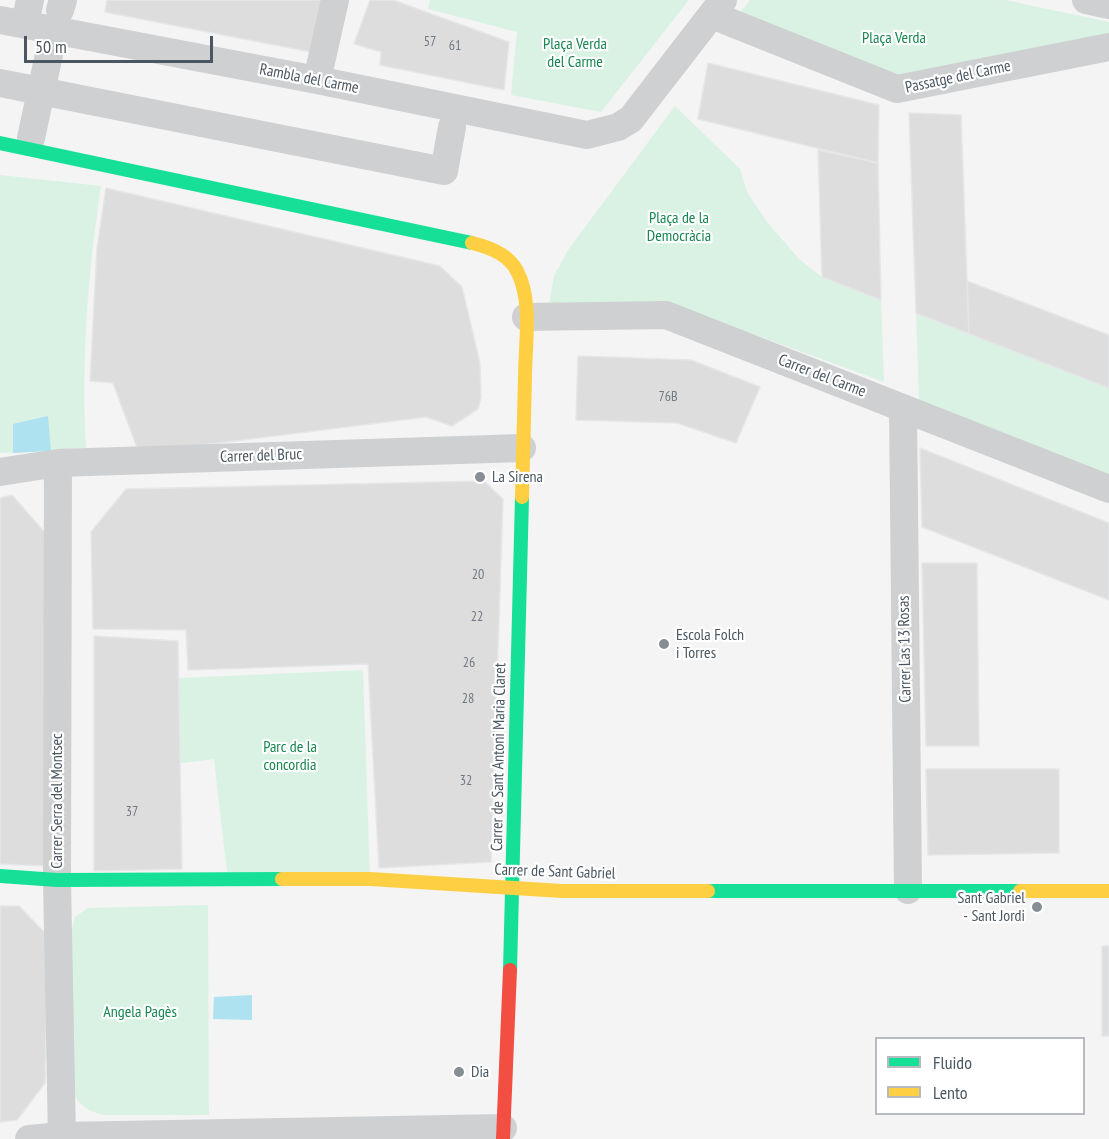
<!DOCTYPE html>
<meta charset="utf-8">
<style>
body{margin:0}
#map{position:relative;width:1109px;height:1139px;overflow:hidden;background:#f4f4f4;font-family:"PT Sans Narrow",sans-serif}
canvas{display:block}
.legend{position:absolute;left:875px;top:1037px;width:210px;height:78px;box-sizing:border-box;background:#fff;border:2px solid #b7bbc0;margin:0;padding:8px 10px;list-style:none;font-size:18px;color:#4a5661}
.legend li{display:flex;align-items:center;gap:12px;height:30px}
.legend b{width:30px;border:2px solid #b7bbc0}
.scale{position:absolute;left:24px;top:36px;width:189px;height:27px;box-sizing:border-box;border:3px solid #4a5661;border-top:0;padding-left:8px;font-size:18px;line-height:21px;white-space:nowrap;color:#4a5661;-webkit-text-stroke:4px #fff;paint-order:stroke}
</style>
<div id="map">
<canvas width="1109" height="1139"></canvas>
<ul class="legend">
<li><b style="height:8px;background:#16e098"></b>Fluido</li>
<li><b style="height:8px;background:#ffcf43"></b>Lento</li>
</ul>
<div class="scale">50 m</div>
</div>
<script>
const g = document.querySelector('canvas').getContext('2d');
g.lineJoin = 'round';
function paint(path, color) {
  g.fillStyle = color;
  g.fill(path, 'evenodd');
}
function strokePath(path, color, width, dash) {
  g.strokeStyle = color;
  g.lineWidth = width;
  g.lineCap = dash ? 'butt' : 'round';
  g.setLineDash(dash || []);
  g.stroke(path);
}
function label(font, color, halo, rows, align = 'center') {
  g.font = font + ' "PT Sans Narrow",sans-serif';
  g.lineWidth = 4.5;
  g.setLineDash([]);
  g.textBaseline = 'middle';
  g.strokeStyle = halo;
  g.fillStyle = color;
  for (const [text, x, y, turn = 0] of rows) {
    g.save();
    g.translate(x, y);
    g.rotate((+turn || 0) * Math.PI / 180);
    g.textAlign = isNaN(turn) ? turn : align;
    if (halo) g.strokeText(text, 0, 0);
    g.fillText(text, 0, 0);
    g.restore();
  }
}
paint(new Path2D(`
 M 430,0 L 689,0 L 601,112 L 511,95 L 517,32 L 428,9 Z
 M 750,0 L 1005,0 L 1109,22 L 1109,37 L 889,77 L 736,18 Z
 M 675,106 L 740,169 L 747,192 L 767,222 L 800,260 L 822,277 L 881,300 L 884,382 L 668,303 L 549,304 L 554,276 L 568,250 Z
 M 0,175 L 101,186 C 88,272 81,361 86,448 L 0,453 Z
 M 916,313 L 1109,388 L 1109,475 L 919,402 Z
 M 363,670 L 370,879 L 227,872 L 214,759 L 176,764 L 179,678 Z
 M 208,905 L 209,1115 L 104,1115 C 87,1111 78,1105 71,1088 L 70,937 L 75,917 L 88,908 Z`), '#d9f2e3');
paint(new Path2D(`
 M 48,416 L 51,451 L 13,453 L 13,424 Z
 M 252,995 L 252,1020 L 213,1019 L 214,997 Z`), '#aee2f0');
const building = new Path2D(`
 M 107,0 L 327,0 L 316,53 L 105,12 Z
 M 370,0 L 393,0 L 509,42 L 504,90 L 380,65 L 381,52 L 354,44 Z
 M 708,63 L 879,105 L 878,163 L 698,119 Z
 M 909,113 L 961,115 L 969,334 L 916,313 Z
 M 818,150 L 878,163 L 881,300 L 822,277 Z
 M 106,188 L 440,266 L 462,287 L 480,363 L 481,397 L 478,409 L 452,426 L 426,417 L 139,453 L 113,383 L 90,381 L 97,248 Z
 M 967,281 L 1109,335 L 1109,388 L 969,334 Z
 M 578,356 L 691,360 L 760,387 L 736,443 L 677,423 L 576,420 Z
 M 920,448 L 1109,523 L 1109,600 L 922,527 Z
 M 484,481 L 503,499 L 491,862 L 379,868 L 368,664 L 188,670 L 186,630 L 93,629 L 91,532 L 126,489 Z
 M 12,495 L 48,536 L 46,866 L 0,864 L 0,498 Z
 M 922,563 L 977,563 L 979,746 L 926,746 Z
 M 94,636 L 178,641 L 182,869 L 94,871 Z
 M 926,769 L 1059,769 L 1059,853 L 928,855 Z
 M 0,906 L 19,906 L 48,936 L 45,1083 L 17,1120 L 0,1122 Z
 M 1102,946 L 1109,946 L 1109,1036 L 1102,1036 Z`);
paint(building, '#ddddde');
strokePath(building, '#e5e6e7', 1.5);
strokePath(new Path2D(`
 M 1086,0 L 1109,5
 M 60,10 L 63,0
 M 712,15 L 897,89 L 1109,47
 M 0,20 L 317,80 L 587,135 L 618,127 L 631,119 L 723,0
 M 25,24 L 30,0
 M 317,80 L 335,0
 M 0,83 L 444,171 L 452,127
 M 31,138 L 50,50
 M 526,317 L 666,315 L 1109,489
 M 903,408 L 908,890
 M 58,463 L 57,880 L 62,1139
 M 0,472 L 58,463 L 522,448
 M 29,1139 L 62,1136 L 503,1128`), '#ced0d2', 28);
strokePath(new Path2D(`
 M 0,143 L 472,243
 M 0,876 L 57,880 L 282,879
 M 708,891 L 1020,891
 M 510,970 L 522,497`), '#16e098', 14);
strokePath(new Path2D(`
 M 472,243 C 489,247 509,255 517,271 C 533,301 525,345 525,377 C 524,417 523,457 522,497
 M 282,879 L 370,879 L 562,891 L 708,891
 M 1020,891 L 1109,891`), '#ffcf43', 14);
strokePath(new Path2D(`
 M 503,1139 L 510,970`), '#f24e42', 14);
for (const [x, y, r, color] of [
 [480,477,6,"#868d94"],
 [664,644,6,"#868d94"],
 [1037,907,6,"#868d94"],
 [459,1072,6,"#868d94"]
]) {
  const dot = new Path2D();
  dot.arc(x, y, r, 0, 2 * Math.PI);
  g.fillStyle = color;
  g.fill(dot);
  strokePath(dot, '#fff', 2);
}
label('14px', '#707881', null, [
 ["57",430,42],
 ["61",455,46],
 ["76B",668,397],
 ["20",478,575],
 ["22",477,617],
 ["26",469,663],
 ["28",468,699],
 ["32",466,781],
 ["37",132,812]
]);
label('16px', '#17864f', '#fff', [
 ["Plaça Verda",894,38],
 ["Plaça Verda",575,44],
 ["del Carme",575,62],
 ["Plaça de la",679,218],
 ["Democràcia",679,236],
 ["Parc de la",290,747],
 ["concordia",290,765],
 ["Angela Pagès",140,1012]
]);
label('16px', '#4a5661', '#fff', [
 ["Passatge del Carme",958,77,-12],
 ["Rambla del Carme",309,79,11],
 ["Carrer del Carme",822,376,21],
 ["Carrer del Bruc",261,456,-2],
 ["Carrer Las 13 Rosas",905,649,-91],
 ["Carrer de Sant Antoni Maria Claret",499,757,-89],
 ["Carrer Serra del Montsec",57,801,-90],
 ["Carrer de Sant Gabriel",555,872,2]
]);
label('16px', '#4a5661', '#fff', [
 ["La Sirena",492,477],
 ["Escola Folch",676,635],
 ["i Torres",676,653],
 ["Sant Gabriel",1025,898,"right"],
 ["- Sant Jordi",1025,916,"right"],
 ["Dia",471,1072]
], 'left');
</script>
